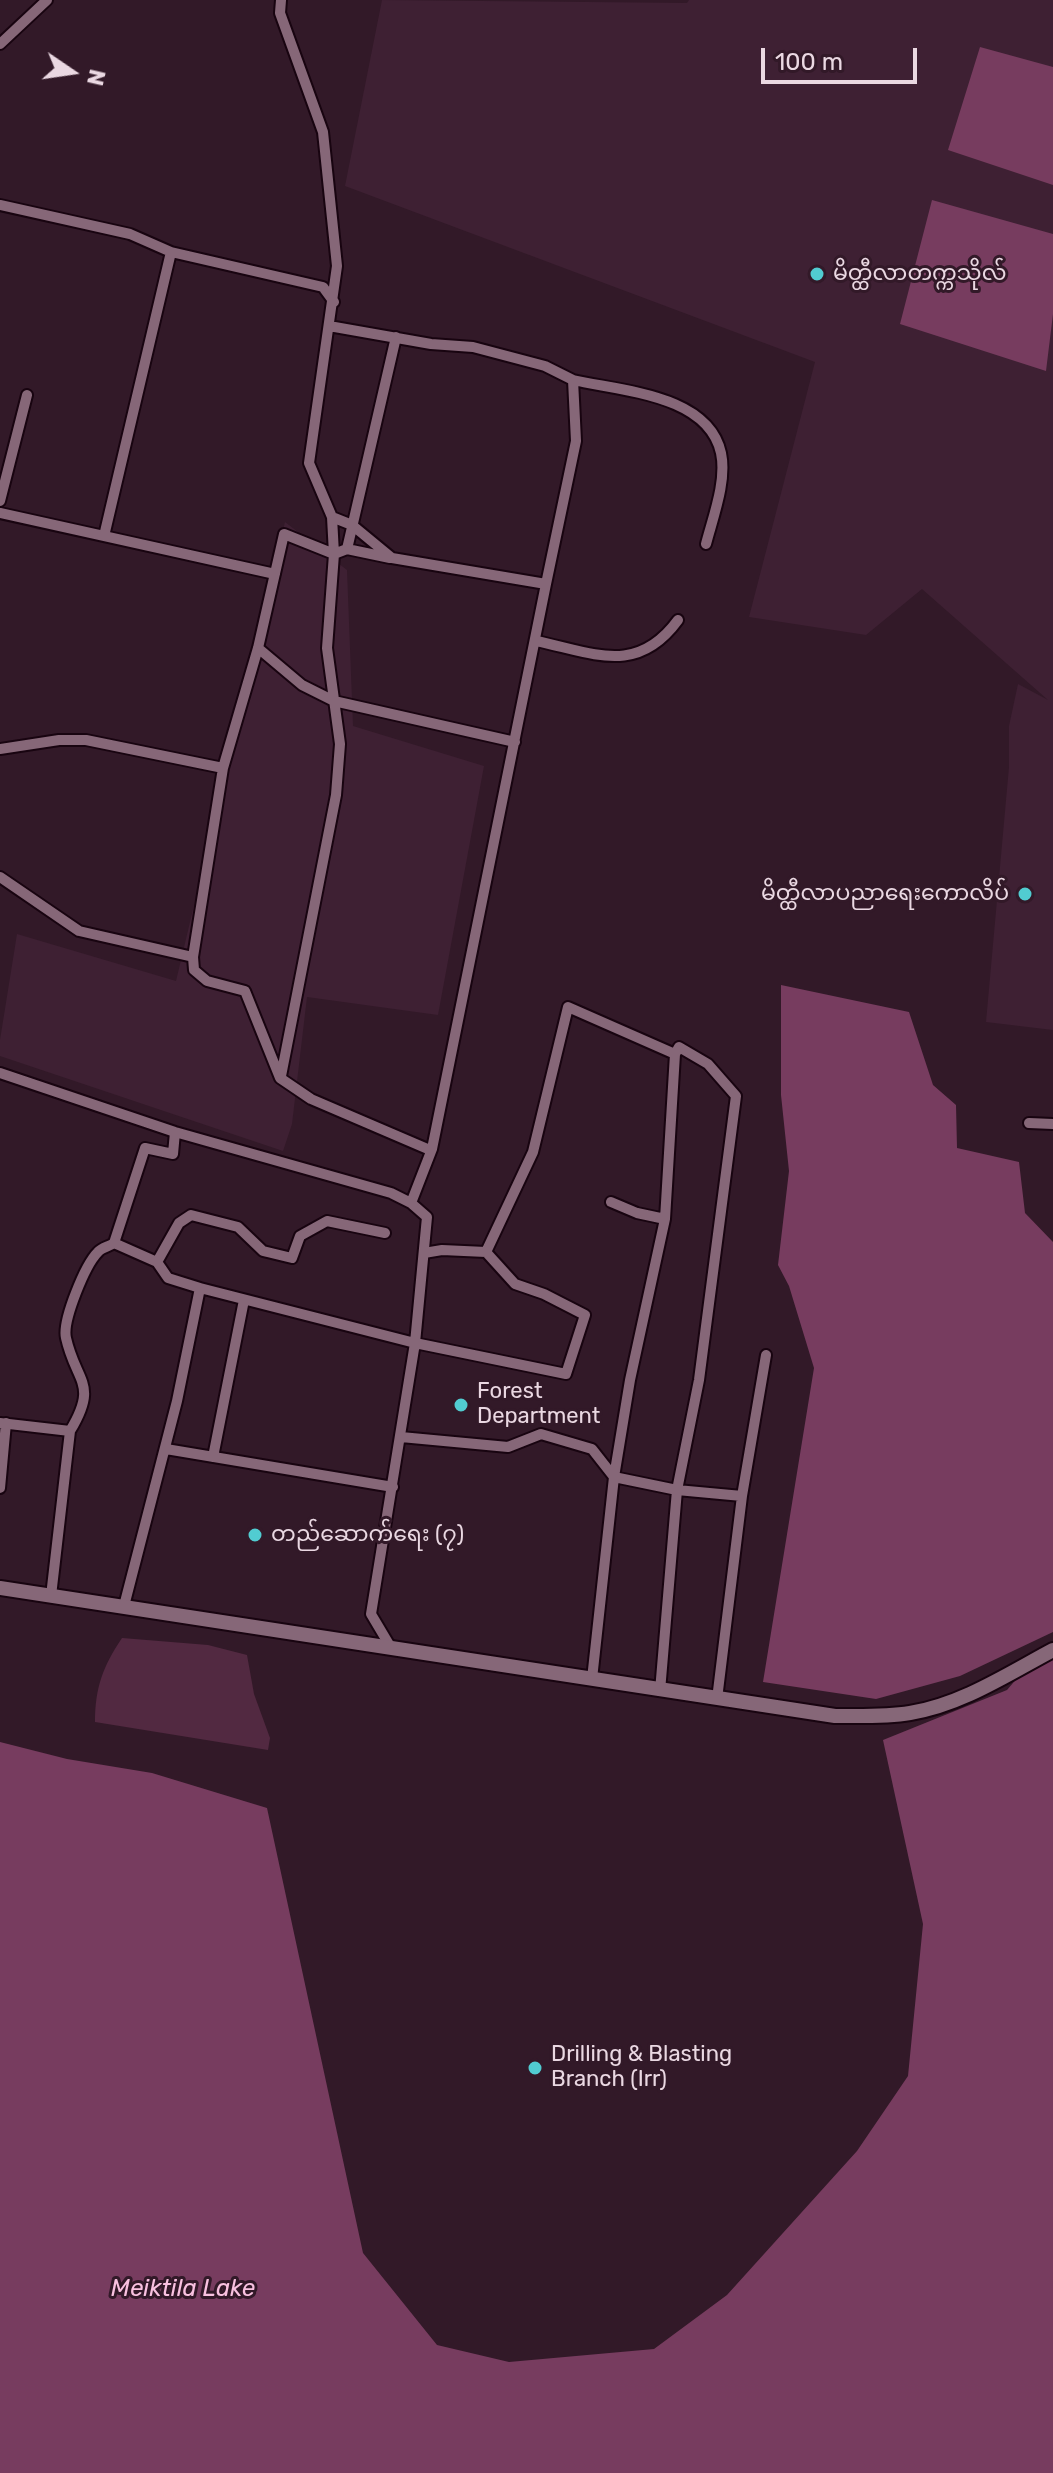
<!DOCTYPE html>
<meta charset="utf-8">
<style>
body{margin:0}
#map{position:relative;width:1053px;height:2473px;overflow:hidden;background:#321928;font-family:Rubik,sans-serif}
canvas{display:block}
.north{position:absolute;left:32px;top:32px;width:80px;height:80px;-webkit-text-stroke:6px #321928;paint-order:stroke;rotate:103deg;font-size:22px;font-weight:700;line-height:32px;text-align:center;color:#ead8e2}
.north::after{content:'';display:block;margin:auto;width:28px;height:36px;background:#ead8e2;clip-path:polygon(50% 0,100% 100%,50% 72%,0 100%)}
.scale{position:absolute;left:761px;top:48px;width:156px;height:36px;box-sizing:border-box;border:4px solid #ead8e2;border-top:0;padding-left:10px;font-size:24px;line-height:28px;white-space:nowrap;color:#ead8e2;-webkit-text-stroke:6px #321928;paint-order:stroke}
</style>
<div id="map">
<canvas width="1053" height="2473"></canvas>
<div class="north">N</div>
<div class="scale">100 m</div>
</div>
<script>
const g = document.querySelector('canvas').getContext('2d');
g.lineJoin = 'round';
function paint(path, color) {
  g.fillStyle = color;
  g.fill(path, 'evenodd');
}
function strokePath(path, color, width, dash) {
  g.strokeStyle = color;
  g.lineWidth = width;
  g.lineCap = dash ? 'butt' : 'round';
  g.setLineDash(dash || []);
  g.stroke(path);
}
function label(font, color, halo, rows, align = 'center') {
  g.font = font + ' Rubik,"Noto Sans Myanmar",sans-serif';
  g.lineWidth = 6;
  g.setLineDash([]);
  g.textBaseline = 'middle';
  g.strokeStyle = halo;
  g.fillStyle = color;
  for (const [text, x, y, turn = 0] of rows) {
    g.save();
    g.translate(x, y);
    g.rotate((+turn || 0) * Math.PI / 180);
    g.textAlign = isNaN(turn) ? turn : align;
    if (halo) g.strokeText(text, 0, 0);
    g.fillText(text, 0, 0);
    g.restore();
  }
}
paint(new Path2D(`
 M 382,0 L 687,3 L 689,0 L 1053,0 L 1053,1030 L 986,1022 L 1009,767 L 1009,726 L 1018,684 L 1048,700 L 922,589 L 866,635 L 749,617 L 815,362 L 345,186 Z
 M 285,522 L 347,570 L 353,726 L 484,766 L 438,1015 L 307,997 L 292,1124 L 283,1151 L 0,1056 L 0,1040 L 17,934 L 176,981 Z`), '#3e2033');
paint(new Path2D(`
 M 122,1638 L 208,1645 L 247,1655 L 254,1694 L 270,1738 L 268,1750 L 95,1722 C 95,1688 103,1666 122,1638 Z`), '#522941');
paint(new Path2D(`
 M 980,47 L 1053,67 L 1053,185 L 948,150 Z
 M 932,200 L 1053,234 L 1053,314 L 1046,371 L 900,324 Z
 M 781,985 L 909,1012 L 933,1085 L 956,1105 L 957,1148 L 1019,1162 L 1025,1213 L 1053,1242 L 1053,1632 L 960,1676 L 876,1699 L 763,1682 L 814,1368 L 789,1286 L 778,1265 L 789,1171 L 781,1095 Z
 M 1053,1656 L 1053,2473 L 0,2473 L 0,1742 L 67,1759 L 152,1773 L 267,1808 L 363,2253 L 437,2345 L 509,2362 L 654,2349 L 727,2295 L 857,2151 L 908,2076 L 923,1924 L 883,1740 L 1007,1690 L 1024,1670 Z`), '#773c5f');
const street = new Path2D(`
 M 281,0 L 280,13 L 323,132 L 337,266 L 309,463 L 332,517 L 352,525 L 392,558 L 546,584 L 432,1149 L 411,1203 L 427,1217 L 415,1343 L 371,1614 L 390,1646
 M 0,44 L 47,0
 M 0,205 L 130,234 L 171,252
 M 329,326 L 431,344 L 473,347 L 545,366 L 573,380
 M 0,501 L 27,395
 M 0,513 L 275,574
 M 104,536 L 171,252 L 323,287 L 334,302
 M 347,549 L 396,337
 M 390,558 L 347,549 L 334,554 L 284,534 L 258,648 L 223,768 L 193,957 L 194,970 L 207,981 L 245,991 L 280,1078 L 311,1099 L 430,1150
 M 546,584 L 576,441 L 573,380 C 620,391 708,394 721,453 C 727,481 713,517 706,544
 M 536,641 C 594,653 637,676 678,620
 M 258,648 L 302,685 L 334,701 L 515,742
 M 0,749 L 59,740 L 86,740 L 223,768
 M 0,877 L 79,931 L 193,957
 M 0,1073 L 175,1132 L 391,1193 L 411,1203
 M 281,1076 L 336,795 L 340,744 L 327,648 L 334,554 L 332,517
 M 1029,1123 L 1053,1124
 M 611,1202 L 637,1213 L 665,1219
 M 114,1243 L 145,1148 L 173,1154 L 175,1132
 M 424,1253 L 442,1250 L 486,1252 L 533,1152 L 568,1007 L 675,1054 L 679,1047 L 708,1064 L 736,1096 L 699,1380 L 677,1490 L 660,1691
 M 200,1288 L 415,1343 L 566,1374 L 585,1315 L 544,1294 L 515,1284 L 486,1252
 M 0,1423 L 70,1431
 M 401,1437 L 508,1447 L 541,1434 L 592,1449 L 614,1477 L 677,1490 L 742,1496
 M 166,1449 L 393,1487
 M 213,1457 L 244,1300
 M 0,1488 L 6,1423
 M 51,1596 L 70,1431 C 99,1383 76,1383 66,1338 C 62,1321 85,1265 98,1252 C 101,1248 110,1246 114,1243 L 157,1262 L 179,1223 L 191,1215 L 238,1227 L 263,1251 L 292,1258 L 300,1236 L 327,1221 L 385,1233
 M 124,1606 L 177,1401 L 200,1288 L 168,1278 L 157,1262
 M 592,1679 L 614,1477 L 630,1380 L 665,1219 L 675,1054
 M 717,1699 L 742,1496 L 766,1355`);
const secondary = new Path2D(`
 M 0,1588 L 835,1716 C 860,1716 886,1717 910,1713 C 961,1705 1008,1674 1053,1650`);
strokePath(street, '#180410', 14);
strokePath(secondary, '#180410', 18);
strokePath(street, '#866778', 10);
strokePath(secondary, '#866778', 14);
for (const [x, y, r, color] of [
 [817,274,8,"#51ccd1"],
 [1025,894,8,"#51ccd1"],
 [461,1405,8,"#51ccd1"],
 [255,1535,8,"#51ccd1"],
 [535,2068,8,"#51ccd1"]
]) {
  const dot = new Path2D();
  dot.arc(x, y, r, 0, 2 * Math.PI);
  g.fillStyle = color;
  g.fill(dot);
  strokePath(dot, '#321928', 3);
}
label('22px', '#ead8e2', '#321928', [
 ["မိတ္ထီလာတက္ကသိုလ်",833,274],
 ["မိတ္ထီလာပညာရေးကောလိပ်",1009,894,"right"],
 ["Forest",477,1392],
 ["Department",477,1417],
 ["တည်ဆောက်ရေး (၇)",271,1535],
 ["Drilling & Blasting",551,2055],
 ["Branch (Irr)",551,2080]
], 'left');
label('italic 24px', '#f9c1e0', '#321928', [
 ["Meiktila Lake",183,2289]
]);
</script>
